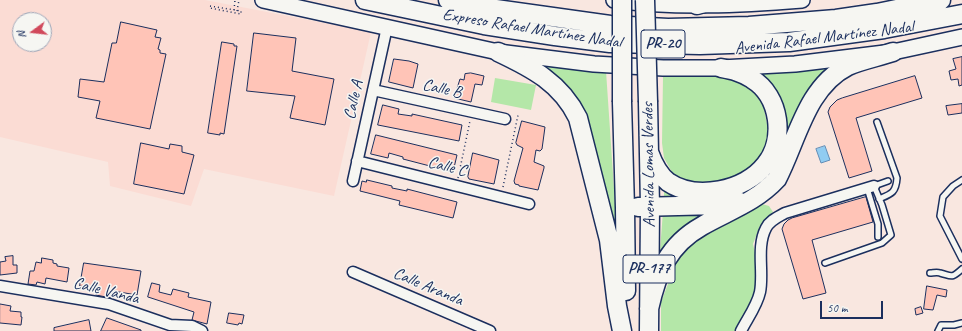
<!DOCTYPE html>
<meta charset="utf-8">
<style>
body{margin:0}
#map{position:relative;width:962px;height:331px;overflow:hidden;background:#f9e7e0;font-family:Caveat,sans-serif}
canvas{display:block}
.north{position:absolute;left:12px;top:12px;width:40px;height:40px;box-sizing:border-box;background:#f6f6f2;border:1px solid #9ea6b7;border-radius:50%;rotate:255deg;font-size:11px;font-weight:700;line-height:16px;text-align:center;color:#1b2f5e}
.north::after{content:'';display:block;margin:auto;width:14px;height:18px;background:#d1495b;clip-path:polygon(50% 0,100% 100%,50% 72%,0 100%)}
.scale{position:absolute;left:820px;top:301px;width:63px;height:18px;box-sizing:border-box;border:2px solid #1b2f5e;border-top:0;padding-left:5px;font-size:12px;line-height:14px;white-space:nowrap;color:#1b2f5e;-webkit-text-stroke:3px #f6f6f2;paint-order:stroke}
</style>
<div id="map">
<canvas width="962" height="331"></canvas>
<div class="north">N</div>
<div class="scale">50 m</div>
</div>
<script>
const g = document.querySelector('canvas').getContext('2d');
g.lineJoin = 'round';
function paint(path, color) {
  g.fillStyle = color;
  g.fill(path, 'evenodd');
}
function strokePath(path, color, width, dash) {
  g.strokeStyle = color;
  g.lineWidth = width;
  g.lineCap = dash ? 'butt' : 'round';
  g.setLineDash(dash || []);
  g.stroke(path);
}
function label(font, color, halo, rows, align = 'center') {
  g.font = font + ' Caveat,sans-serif';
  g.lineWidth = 3;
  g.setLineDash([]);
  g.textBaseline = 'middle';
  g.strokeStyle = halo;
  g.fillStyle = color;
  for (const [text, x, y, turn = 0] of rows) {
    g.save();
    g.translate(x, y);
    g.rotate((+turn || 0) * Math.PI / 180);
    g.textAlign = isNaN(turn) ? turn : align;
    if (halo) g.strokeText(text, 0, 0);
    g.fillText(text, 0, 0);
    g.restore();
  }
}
paint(new Path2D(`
 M 0,0 L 205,0 L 371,32 L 334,196 L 204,169 L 191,206 L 110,186 L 108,162 L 0,137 ZM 20,20 L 44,20 L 44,44 L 20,44 Z`), '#fbdcd4');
paint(new Path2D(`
 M 532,61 L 606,71 L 618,248 L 597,161 Z
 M 845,62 L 772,178 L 743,197 L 664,202 L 664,184 L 728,194 L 781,146 L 755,72 Z
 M 723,76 L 740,81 L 754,91 L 763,104 L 768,129 L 765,151 L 752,168 L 737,179 L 694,186 L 673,174 L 664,158 L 662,143 L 663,77 Z
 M 495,78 L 536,85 L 531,110 L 491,102 Z
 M 762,204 L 769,206 L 773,212 L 760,226 L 753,244 L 756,257 L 757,279 L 752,300 L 737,331 L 661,331 L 661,302 L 678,258 L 689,242 L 731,217 Z
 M 730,207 L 659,264 L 663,211 Z`), '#b4e7a8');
const water = new Path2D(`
 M 825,146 L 830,160 L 821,163 L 816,149 Z`);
paint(water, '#91ccf1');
strokePath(water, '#628db6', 1);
const building = new Path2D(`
 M 121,22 L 157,30 L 155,37 L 161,38 L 158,49 L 160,50 L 160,53 L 166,54 L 150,129 L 96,118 L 100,101 L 78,97 L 80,79 L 104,82 L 112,43 L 116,43 Z
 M 254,33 L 296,38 L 292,71 L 334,79 L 325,125 L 290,118 L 295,96 L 247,91 Z
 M 222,42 L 234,44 L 234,46 L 237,46 L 224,134 L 220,133 L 220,135 L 208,133 Z
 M 962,57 L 962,85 L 959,86 L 958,79 L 951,80 L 949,71 L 956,69 L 953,59 Z
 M 394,59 L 409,61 L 418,64 L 413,88 L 389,82 Z
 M 471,73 L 484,76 L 482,85 L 475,84 L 471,102 L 454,98 L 460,79 L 464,80 L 465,74 Z
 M 915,76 L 922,98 L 856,118 L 872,171 L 849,178 L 828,112 L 830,107 L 837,100 L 842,98 Z
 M 962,104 L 962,113 L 948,115 L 946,106 Z
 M 383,105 L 399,109 L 398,114 L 412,116 L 412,114 L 462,125 L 459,141 L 378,125 Z
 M 522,121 L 545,127 L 542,149 L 540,151 L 536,150 L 534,162 L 544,166 L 544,168 L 538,190 L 519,186 L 519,185 L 515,184 L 514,181 L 523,148 L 517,145 L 516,143 Z
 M 376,135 L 457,155 L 453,172 L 403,159 L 403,157 L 389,153 L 388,158 L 371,154 Z
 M 141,143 L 169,149 L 170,144 L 182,146 L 182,152 L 194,155 L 184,194 L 134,184 Z
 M 473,153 L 499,160 L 494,184 L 469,179 L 468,177 Z
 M 367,180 L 392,186 L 392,188 L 407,191 L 407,189 L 457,202 L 453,218 L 399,205 L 400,201 L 360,191 L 362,181 L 366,182 Z
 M 866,197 L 873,222 L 812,240 L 826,293 L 803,299 L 782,229 L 784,224 L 788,220 L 792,218 Z
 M 13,256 L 13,265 L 17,265 L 17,273 L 0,275 L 0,262 L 6,261 L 5,257 Z
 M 42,258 L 53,260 L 53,263 L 57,264 L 57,266 L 69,268 L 67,282 L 46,278 L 45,284 L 37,282 L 36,285 L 28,284 L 30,271 L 34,271 L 36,262 L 41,263 Z
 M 84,263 L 141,271 L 137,295 L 113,291 L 111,298 L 96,295 L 98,290 L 80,286 Z
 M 152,283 L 160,285 L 159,292 L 171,295 L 173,289 L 189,293 L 188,297 L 211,302 L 207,324 L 192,320 L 194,312 L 148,297 Z
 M 927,286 L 947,290 L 946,297 L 937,295 L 933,310 L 924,309 Z
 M 0,304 L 11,306 L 10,311 L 21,312 L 21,317 L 22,317 L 21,325 L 0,323 Z
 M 921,307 L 923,313 L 916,315 L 915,309 Z
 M 229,313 L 244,315 L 242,324 L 239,323 L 238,325 L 227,323 Z
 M 107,318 L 141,330 L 141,331 L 101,331 Z
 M 89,320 L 91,331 L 54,331 L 54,328 Z`);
paint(building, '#ffc4b7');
strokePath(building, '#1b2f5e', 1);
const lane = new Path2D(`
 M 877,122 L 897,178 C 896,193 891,194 879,199
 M 962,180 L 953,186 L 943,197 L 940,216 L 962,259
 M 867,188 L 878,224 L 878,237
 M 825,263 L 882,243 L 891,235 L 882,205 L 874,186 L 888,181
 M 930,273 C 933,273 937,272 940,273 C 952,276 951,279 962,269
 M 938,331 L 941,325 L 954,325 L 962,323`);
const street = new Path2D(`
 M 373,90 L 505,119
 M 357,161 L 529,204
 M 353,181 L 387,27
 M 353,272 L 490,331
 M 0,286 L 109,304 L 170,325 L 192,326 L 202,331
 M 741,331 C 747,319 757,306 760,292 C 764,272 756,247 766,228 C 770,220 778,217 785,213 L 874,186`);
const primary = new Path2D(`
 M 263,0 L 498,52 L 594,64 L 663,68 L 721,68 L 795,64 L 893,52 L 962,37
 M 614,0 C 676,8 740,5 802,0`);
const highway = new Path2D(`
 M 365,0 L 484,25 L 555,36 L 610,43 L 700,45 L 789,42 L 884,29 L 962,14
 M 448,0 L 482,7 L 610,25 L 668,28 L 749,26 L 836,19 L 877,13 L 941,0
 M 697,5 L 714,0
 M 498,52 C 532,68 561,83 578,118 L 609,240 L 617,306 L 622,331
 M 622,102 L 625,208 L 626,291
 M 648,102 L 650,207 L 649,331
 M 649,152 C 653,163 658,174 668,182 C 696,201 745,191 765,165 C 786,140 780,96 752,79 C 742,72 732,70 721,68
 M 638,207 L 718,205 L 738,201
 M 649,309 C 657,273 668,245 702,226 C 728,211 756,202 777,179 C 797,141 806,87 848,66 C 862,60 878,57 893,52`);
strokePath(lane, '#1b2f5e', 8);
strokePath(street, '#1b2f5e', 13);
strokePath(primary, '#1b2f5e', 18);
strokePath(highway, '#1b2f5e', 21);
strokePath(new Path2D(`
 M 210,6 L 241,11 L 241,14 L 210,8 Z
 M 234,10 L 235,0
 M 237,11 L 239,0
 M 458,178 L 470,121
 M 503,187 L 518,115`), '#1b2f5e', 1.5, [1, 3]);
strokePath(lane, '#f6f6f2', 5);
strokePath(street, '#f6f6f2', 10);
strokePath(primary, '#f6f6f2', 15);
strokePath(highway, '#f6f6f2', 18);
const highwayBridge = new Path2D(`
 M 622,0 L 622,102
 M 645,0 L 648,102`);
strokePath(highwayBridge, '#1b2f5e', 21, []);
strokePath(highwayBridge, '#f6f6f2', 18);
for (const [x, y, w] of [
 [663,44,44],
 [649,269,52]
]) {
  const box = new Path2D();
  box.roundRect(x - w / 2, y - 14, w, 28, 3);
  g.fillStyle = '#f6f6f2';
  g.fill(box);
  strokePath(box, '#1b2f5e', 1);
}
label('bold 16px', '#1b2f5e', null, [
 ["PR-20",663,44],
 ["PR-177",649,269]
]);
label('17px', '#1b2f5e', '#f6f6f2', [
 ["Expreso Rafael Martínez Nadal",532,29,9],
 ["Avenida Rafael Martínez Nadal",824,38,-7],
 ["Calle B",442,89,12],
 ["Calle A",354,100,-77],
 ["Avenida Lomas Verdes",649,165,-91],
 ["Calle C",447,167,14],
 ["Calle Aranda",428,287,23],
 ["Calle Vanda",106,291,14]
]);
</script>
